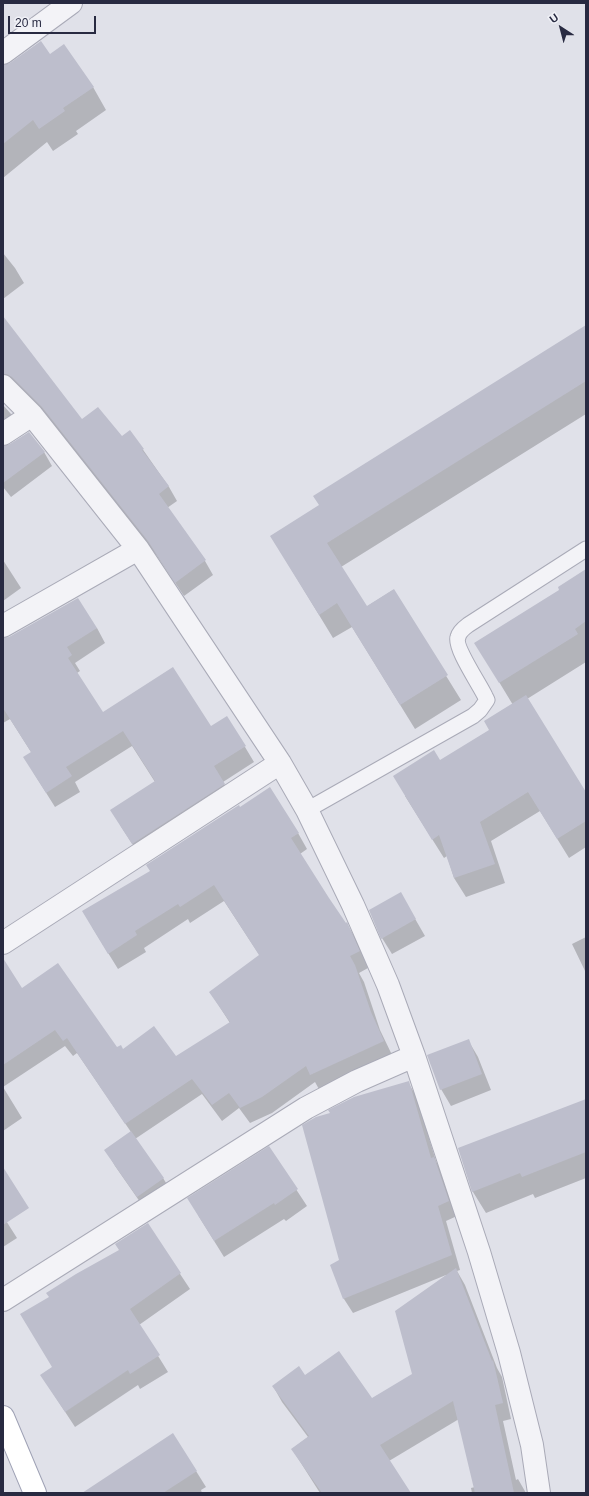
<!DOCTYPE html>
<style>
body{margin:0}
#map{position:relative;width:589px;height:1496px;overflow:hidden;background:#e0e1e9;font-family:Arial,sans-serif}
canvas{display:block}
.frame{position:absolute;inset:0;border:4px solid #282a41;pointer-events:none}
.north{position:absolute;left:541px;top:8px;width:40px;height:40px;-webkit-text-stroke:3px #f0f1f7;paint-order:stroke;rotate:324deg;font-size:11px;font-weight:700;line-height:16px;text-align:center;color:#282a41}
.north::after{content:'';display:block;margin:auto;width:14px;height:18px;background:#282a41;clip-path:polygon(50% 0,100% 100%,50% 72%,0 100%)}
.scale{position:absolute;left:8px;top:16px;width:88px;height:18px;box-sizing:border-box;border:2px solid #282a41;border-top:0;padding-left:5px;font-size:12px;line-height:14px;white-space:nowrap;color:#282a41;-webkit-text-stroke:3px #f0f1f7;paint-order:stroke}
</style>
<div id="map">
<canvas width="589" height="1496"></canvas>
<div class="frame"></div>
<div class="north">U</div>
<div class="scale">20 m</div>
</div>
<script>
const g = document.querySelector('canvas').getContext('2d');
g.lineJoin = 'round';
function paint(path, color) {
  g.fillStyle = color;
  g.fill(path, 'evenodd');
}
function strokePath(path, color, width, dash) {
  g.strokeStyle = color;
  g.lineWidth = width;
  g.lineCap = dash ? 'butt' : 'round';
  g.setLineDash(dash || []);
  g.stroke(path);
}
paint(new Path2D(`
 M 50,55 L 93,87 L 106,110 L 76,131 L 78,134 L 53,151 L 47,142 L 3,178 L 3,66 Z
 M 3,253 L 15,268 L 24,283 L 3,299 Z
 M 3,318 L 82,421 L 122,438 L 130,431 L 169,487 L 177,501 L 167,508 L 205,561 L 213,575 L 184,596 L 157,556 L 51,422 L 3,391 Z
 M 586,327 L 586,414 L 341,567 L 366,607 L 393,590 L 461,700 L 415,729 L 352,627 L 333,638 L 271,536 L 320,506 Z
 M 3,405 L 11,414 L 20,428 L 3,439 Z
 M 3,447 L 44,452 L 52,466 L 11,497 L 3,487 Z
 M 3,560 L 21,588 L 3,601 Z
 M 586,571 L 586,662 L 527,699 L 586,794 L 586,847 L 569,858 L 540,811 L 491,841 L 505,883 L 466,897 L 454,878 L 447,856 L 444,858 L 405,796 L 440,761 L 490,730 L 513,705 L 490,667 L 560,590 Z
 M 97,628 L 105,643 L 75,663 L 80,671 L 77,673 L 102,714 L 210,727 L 245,747 L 254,762 L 223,782 L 233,799 L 142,859 L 120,825 L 155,782 L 132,746 L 75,782 L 80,792 L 55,807 L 33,772 L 31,752 L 10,719 L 3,723 L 3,639 Z
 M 240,808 L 298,833 L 307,849 L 300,854 L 345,924 L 346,923 L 356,939 L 368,968 L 359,973 L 364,982 L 380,1030 L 393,1057 L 320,1091 L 315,1082 L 272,1113 L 250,1123 L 239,1108 L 222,1121 L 202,1094 L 135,1139 L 163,1178 L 173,1194 L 147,1212 L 115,1166 L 106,1150 L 131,1132 L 77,1053 L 73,1056 L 65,1046 L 3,1087 L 22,1118 L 3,1131 L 3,960 L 22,990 L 117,1048 L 123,1050 L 176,1057 L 230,1023 L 210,992 L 260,956 L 224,901 L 190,923 L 188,919 L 144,948 L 146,952 L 118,969 L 92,927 L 151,872 Z
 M 410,910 L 425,936 L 392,954 L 382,938 Z
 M 586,937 L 586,973 L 572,944 Z
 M 468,1040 L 478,1057 L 491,1090 L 451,1106 L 441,1089 Z
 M 408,1082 L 416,1096 L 436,1161 L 442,1173 L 457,1216 L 446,1221 L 460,1270 L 457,1271 L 465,1285 L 497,1368 L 502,1377 L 511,1419 L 503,1421 L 516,1480 L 518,1479 L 526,1493 L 472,1493 L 471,1488 L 475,1487 L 459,1419 L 389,1461 L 410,1493 L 320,1493 L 292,1449 L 308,1437 L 282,1402 L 273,1386 L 305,1376 L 371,1399 L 413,1375 L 446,1275 L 353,1313 L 344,1299 L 331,1265 L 340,1261 L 331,1114 Z
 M 586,1100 L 586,1178 L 535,1198 L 533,1194 L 486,1213 L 473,1192 L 459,1149 Z
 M 269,1148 L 307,1206 L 286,1221 L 284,1219 L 224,1257 L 198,1215 Z
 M 3,1216 L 17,1238 L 3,1247 Z
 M 147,1224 L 190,1289 L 139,1325 L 168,1372 L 140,1389 L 138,1385 L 75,1427 L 41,1375 L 53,1367 L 50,1298 L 119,1251 Z
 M 196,1471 L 206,1487 L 201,1490 L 202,1493 L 109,1493 Z`), '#0003');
paint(new Path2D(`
 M 41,41 L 50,54 L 64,44 L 94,87 L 63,108 L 65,111 L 39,129 L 33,120 L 3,144 L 3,65 L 10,63 Z
 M 3,316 L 82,419 L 98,407 L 122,436 L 130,430 L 144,449 L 142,450 L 169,486 L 159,494 L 206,560 L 175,583 L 148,541 L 42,407 L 12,377 L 7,374 L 3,374 Z
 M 586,325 L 586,381 L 327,543 L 367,606 L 394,589 L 448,675 L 400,705 L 337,603 L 319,615 L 270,536 L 319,505 L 313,496 Z
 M 29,432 L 45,452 L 3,483 L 3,446 L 10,444 Z
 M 586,569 L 586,621 L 575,629 L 578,634 L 499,683 L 474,643 L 559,590 L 558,587 Z
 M 78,598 L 97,628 L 67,647 L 72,655 L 68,658 L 103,712 L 173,667 L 211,726 L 227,716 L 246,746 L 214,766 L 225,784 L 132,844 L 110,810 L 155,781 L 123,731 L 66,767 L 72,776 L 46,793 L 23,757 L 31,752 L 3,708 L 3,638 L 9,637 Z
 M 526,695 L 586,792 L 586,821 L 557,839 L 528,792 L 480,822 L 495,864 L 454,878 L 439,835 L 432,840 L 393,776 L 434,750 L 440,760 L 489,730 L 484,721 Z
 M 270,787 L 299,833 L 291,838 L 329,898 L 346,923 L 347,922 L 360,951 L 350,956 L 355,965 L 371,1012 L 384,1041 L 310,1075 L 306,1066 L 262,1097 L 240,1108 L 229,1093 L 212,1105 L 192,1079 L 125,1124 L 67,1038 L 63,1041 L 55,1030 L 3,1065 L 3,958 L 22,988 L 58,963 L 117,1047 L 121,1045 L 123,1049 L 154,1026 L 176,1056 L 230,1022 L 209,992 L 259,955 L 214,885 L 180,907 L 178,904 L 135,931 L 137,935 L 108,954 L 82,911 L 150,871 L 146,865 L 239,805 L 240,807 Z
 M 401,892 L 416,919 L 381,939 L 369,910 Z
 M 469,1039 L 482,1074 L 440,1090 L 427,1055 Z
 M 409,1081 L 431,1158 L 434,1157 L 449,1201 L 438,1206 L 452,1255 L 343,1299 L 330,1265 L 339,1260 L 302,1125 L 316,1117 L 330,1113 L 328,1110 L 354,1097 Z
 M 586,1099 L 586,1152 L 522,1177 L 520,1173 L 472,1192 L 458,1148 Z
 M 131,1131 L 164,1178 L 137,1197 L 104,1150 Z
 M 269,1146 L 298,1189 L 275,1205 L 274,1203 L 214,1241 L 187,1198 Z
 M 3,1167 L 29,1208 L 3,1225 Z
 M 148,1223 L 181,1273 L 130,1309 L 160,1355 L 130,1374 L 128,1370 L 65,1412 L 40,1375 L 52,1367 L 20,1314 L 49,1297 L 46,1293 L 76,1274 L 119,1250 L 115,1244 Z
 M 456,1268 L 492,1361 L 493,1360 L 503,1403 L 495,1405 L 514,1493 L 475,1493 L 453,1401 L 380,1445 L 411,1493 L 322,1493 L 291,1449 L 309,1436 L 272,1386 L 299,1366 L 305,1375 L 339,1351 L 372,1398 L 412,1374 L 395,1311 Z
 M 173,1433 L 197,1471 L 163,1493 L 82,1493 Z`), '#bdbecc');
const service = new Path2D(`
 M 307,810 L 473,716 L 480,710 L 487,700 L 485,696 C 480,685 454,647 458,637 C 459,632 464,628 468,625 L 586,549`);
const minor = new Path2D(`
 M 3,53 L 71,3
 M 3,386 L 32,415 L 138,549 L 280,763 L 307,810 L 353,905 L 388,985 L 414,1056 L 479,1252 L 509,1353 L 532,1445 L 539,1493
 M 3,434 L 32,415
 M 3,626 L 138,549
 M 3,943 L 280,763
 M 3,1300 L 306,1108 L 357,1081 L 414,1056`);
const primary = new Path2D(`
 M 3,1417 L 35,1493`);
strokePath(service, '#a9aab7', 17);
strokePath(minor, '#a9aab7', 24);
strokePath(primary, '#9fa2b5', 24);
strokePath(service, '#f3f3f7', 15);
strokePath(minor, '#f3f3f7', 22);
strokePath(primary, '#fff', 22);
</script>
